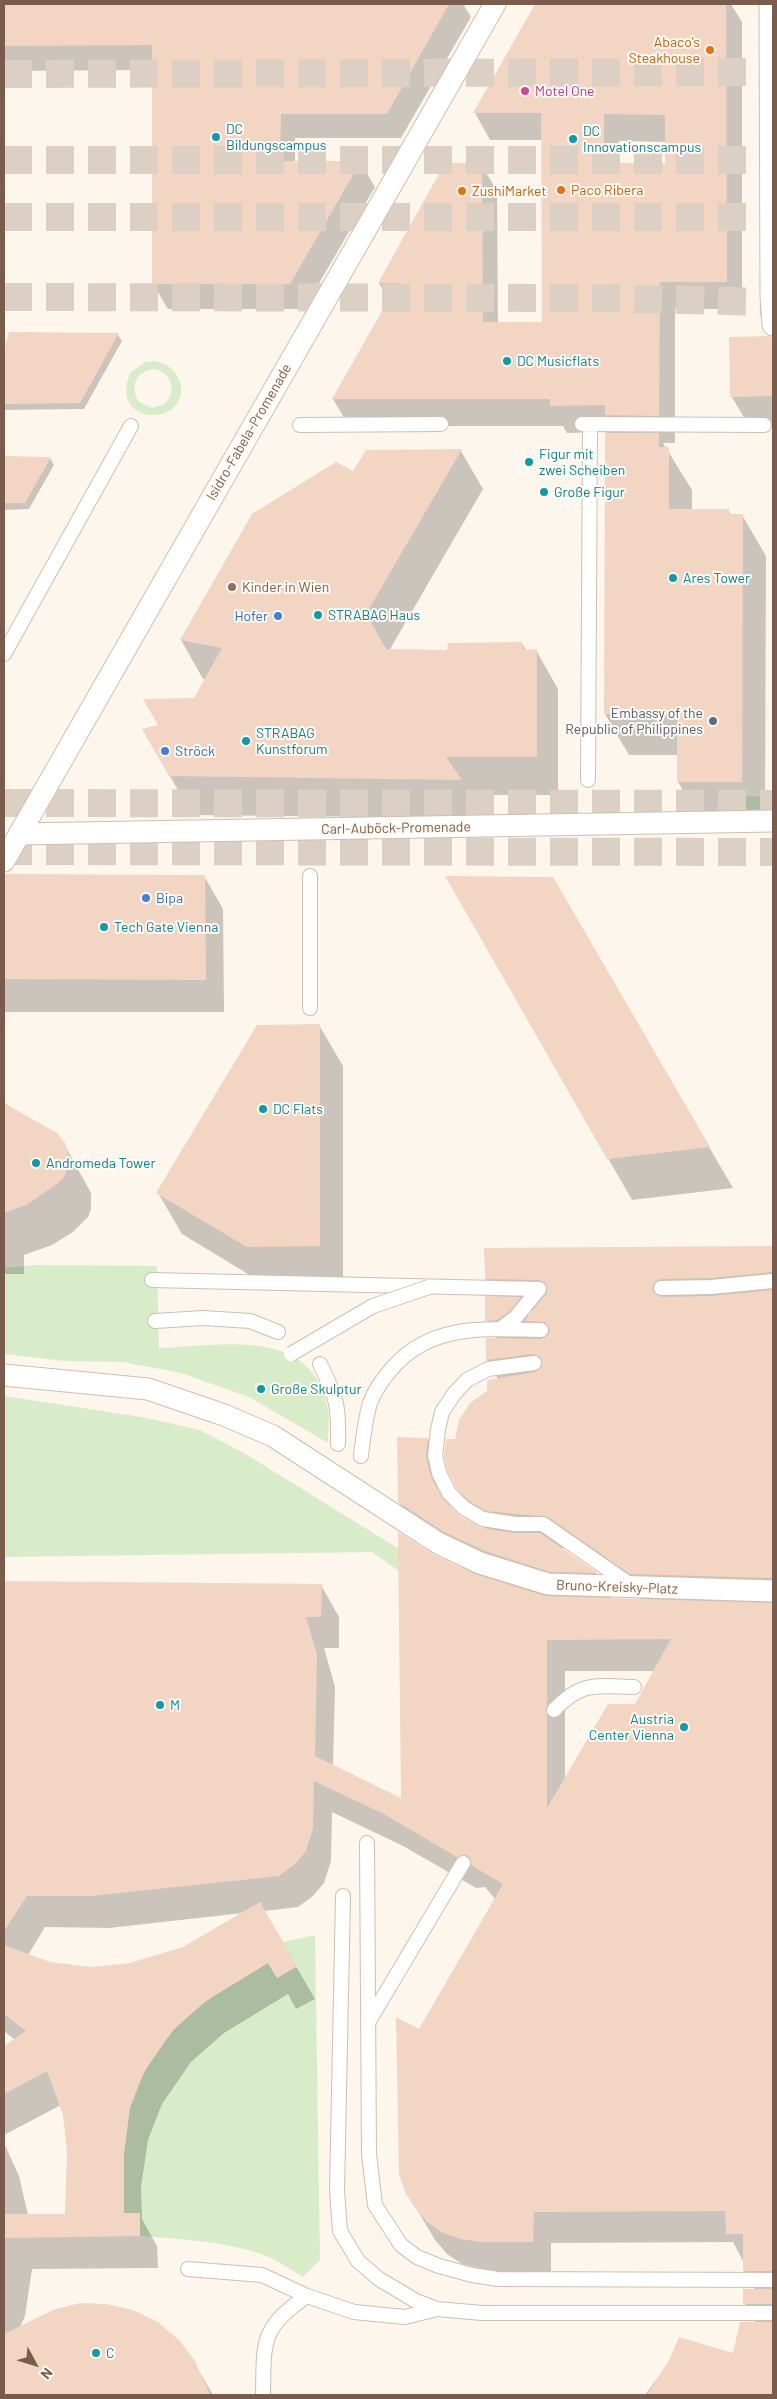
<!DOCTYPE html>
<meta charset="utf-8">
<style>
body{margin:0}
#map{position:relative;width:777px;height:2399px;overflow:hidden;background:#fdf6ec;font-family:Barlow,sans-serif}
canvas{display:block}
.frame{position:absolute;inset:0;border:5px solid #7a5c4d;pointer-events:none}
.north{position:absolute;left:10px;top:2339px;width:50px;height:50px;-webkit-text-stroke:4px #fffaf3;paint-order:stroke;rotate:129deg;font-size:14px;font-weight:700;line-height:20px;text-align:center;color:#7a5c4d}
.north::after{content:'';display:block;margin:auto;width:18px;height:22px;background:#7a5c4d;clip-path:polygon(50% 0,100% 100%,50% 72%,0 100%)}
</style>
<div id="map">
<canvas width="777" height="2399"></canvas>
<div class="frame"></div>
<div class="north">N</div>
</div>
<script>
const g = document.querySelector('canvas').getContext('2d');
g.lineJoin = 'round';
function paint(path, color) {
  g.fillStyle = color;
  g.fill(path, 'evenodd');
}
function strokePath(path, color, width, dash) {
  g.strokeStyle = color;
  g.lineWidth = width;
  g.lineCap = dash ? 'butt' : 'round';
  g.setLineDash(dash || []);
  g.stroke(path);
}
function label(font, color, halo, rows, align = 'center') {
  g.font = font + ' Barlow,sans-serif';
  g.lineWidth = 4;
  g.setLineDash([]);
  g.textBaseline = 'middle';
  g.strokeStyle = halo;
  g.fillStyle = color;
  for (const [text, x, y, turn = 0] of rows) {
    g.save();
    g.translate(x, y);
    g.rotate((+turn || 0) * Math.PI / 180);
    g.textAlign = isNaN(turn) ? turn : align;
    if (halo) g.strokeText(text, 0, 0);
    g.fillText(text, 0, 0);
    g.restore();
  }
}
paint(new Path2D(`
 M 155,361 C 167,364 176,369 180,382 C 192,426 108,429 130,373 L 145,362 ZM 154,369 C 172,373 177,390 165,404 L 152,408 L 139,402 C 129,387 136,371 154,369 Z
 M 773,796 L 773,809 L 719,810 L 719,797 Z
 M 33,1265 L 157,1266 L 159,1348 C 221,1346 312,1325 328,1409 C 330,1420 328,1433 328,1443 L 249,1397 L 181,1373 L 123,1362 L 64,1361 L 4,1354 L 4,1268 Z
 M 4,1396 L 142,1417 L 200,1430 L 244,1453 L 425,1565 L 399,1571 L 372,1552 L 4,1557 Z
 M 315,1935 L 320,2260 L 303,2277 C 293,2271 283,2264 273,2259 C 237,2242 180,2239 140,2236 L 140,2213 L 124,2213 C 124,2179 120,2140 130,2107 C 143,2066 171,2025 207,2001 C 226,1987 248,1975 268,1963 L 277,1978 L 297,1967 L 283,1942 Z`), '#d8ecc9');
paint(new Path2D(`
 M 4,4 L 463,4 L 471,17 L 401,138 L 295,138 L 295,162 L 360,162 L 375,187 L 304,309 L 168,309 L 153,284 L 153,70 L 4,71 Z
 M 537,4 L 731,4 L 742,22 L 742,309 L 675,309 L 675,443 L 663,443 L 692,490 L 692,510 L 728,510 L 731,515 L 742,515 L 766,556 L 765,823 L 702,823 L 678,782 L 678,755 L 629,755 L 605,714 L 606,432 L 567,433 L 563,426 L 349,426 L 333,399 L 389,301 L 379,283 L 446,164 L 481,164 L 497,191 L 498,323 L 543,324 L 542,140 L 490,140 L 475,113 ZM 619,141 L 666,142 L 666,165 L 619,164 Z
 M 10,334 L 118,335 L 122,341 L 84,409 L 4,410 L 4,354 Z
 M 731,338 L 773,338 L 773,430 L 772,427 L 750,428 L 732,397 Z
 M 366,451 L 461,451 L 483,489 L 389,651 L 448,651 L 522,643 L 526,651 L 536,650 L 558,689 L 558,795 L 469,795 L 482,818 L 192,815 L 170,776 L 160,726 L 195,699 L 206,679 L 203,679 L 181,640 L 253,514 L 353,473 Z
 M 4,458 L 50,458 L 54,465 L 29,509 L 4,510 Z
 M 4,875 L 204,876 L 223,909 L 224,1012 L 4,1012 Z
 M 447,877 L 552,878 L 733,1188 L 632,1200 Z
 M 319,1025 L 343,1066 L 343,1287 L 271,1288 L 182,1234 L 158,1193 Z
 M 4,1108 L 15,1110 L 56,1134 L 64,1144 L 91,1193 L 91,1209 L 88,1217 L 73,1232 L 52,1245 L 24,1255 L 24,1274 L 4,1274 Z
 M 773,1247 L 773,2395 L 645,2395 L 670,2361 L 734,2355 L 756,2323 L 745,2304 L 755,2290 L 744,2271 L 744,2263 L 733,2242 L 551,2243 L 551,2273 L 499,2273 L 462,2264 L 447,2254 L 435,2240 L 406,2191 L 400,2174 L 397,2019 L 419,2031 L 495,1899 L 485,1887 L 476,1888 L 403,1846 L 332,1812 L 331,1861 L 324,1883 L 313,1896 L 298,1907 L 264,1911 L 315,1999 L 296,2009 L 288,1994 L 224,2033 L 191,2062 L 162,2104 L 148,2140 L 141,2187 L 142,2219 L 157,2246 L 158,2268 L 32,2269 L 25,2316 L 20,2327 L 194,2362 L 213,2395 L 4,2395 L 4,2143 L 19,2176 L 28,2215 L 66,2215 L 68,2153 L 64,2115 L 61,2105 L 4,2135 L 4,2047 L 15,2040 L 4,2031 L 4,1582 L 321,1585 L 339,1617 L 339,1648 L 324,1648 L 335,1687 L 333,1766 L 403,1800 L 432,1555 L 469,1571 L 421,1540 L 399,1502 L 428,1439 L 450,1477 L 448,1496 L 451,1509 L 459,1517 L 486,1530 L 476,1520 L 457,1487 L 456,1440 L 498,1379 L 487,1360 L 487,1339 L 498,1340 L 487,1320 L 497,1298 L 486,1279 L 485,1250 ZM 527,1311 L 534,1311 L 530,1316 ZM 559,1548 L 567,1548 L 642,1600 L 612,1599 L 597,1574 ZM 565,1671 L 655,1671 L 635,1705 L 565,1781 ZM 243,1913 L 183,1949 L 131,1965 L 91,1968 L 49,1963 L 28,1955 L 45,1927 L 109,1928 Z`), '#0003');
paint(new Path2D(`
 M 4,4 L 449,4 L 387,114 L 281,114 L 280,161 L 361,161 L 290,284 L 152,284 L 152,45 L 4,46 Z
 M 535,4 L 726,4 L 727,282 L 660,282 L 659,416 L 605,415 L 605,405 L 550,406 L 550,399 L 332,399 L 398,283 L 378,283 L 445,163 L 482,163 L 483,322 L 542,322 L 541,113 L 473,113 ZM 604,114 L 665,115 L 665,163 L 604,163 Z
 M 9,332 L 119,333 L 80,403 L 4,404 L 4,350 Z
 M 767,336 L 773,337 L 773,396 L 730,397 L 729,337 Z
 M 605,433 L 659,433 L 659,447 L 669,447 L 669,509 L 729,509 L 729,514 L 743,514 L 742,782 L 677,782 L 677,714 L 604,714 Z
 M 462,449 L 366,614 L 386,649 L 447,650 L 448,643 L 522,642 L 523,650 L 537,649 L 537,757 L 446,757 L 462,780 L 169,776 L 142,729 L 158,725 L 143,699 L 194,698 L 222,648 L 180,640 L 252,514 L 336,462 L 353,471 L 366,450 Z
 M 4,456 L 51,457 L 25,503 L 4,503 Z
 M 4,874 L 205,875 L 206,980 L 4,979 Z
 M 445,876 L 553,877 L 710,1147 L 607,1159 Z
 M 320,1024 L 320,1246 L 247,1247 L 156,1193 L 257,1025 Z
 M 4,1103 L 57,1133 L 65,1143 L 69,1159 L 65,1176 L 58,1183 L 28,1204 L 4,1213 Z
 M 773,1246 L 773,1272 L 710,1278 L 661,1279 L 656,1281 L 652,1288 L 654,1293 L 661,1297 L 711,1296 L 773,1290 L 773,1578 L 630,1574 L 548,1517 L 486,1511 L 469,1501 L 456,1488 L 447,1470 L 444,1455 L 446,1439 L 455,1439 L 459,1420 L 470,1403 L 487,1391 L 487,1380 L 535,1372 L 542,1366 L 541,1358 L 533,1354 L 486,1360 L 486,1338 L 541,1339 L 548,1335 L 550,1331 L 545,1322 L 524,1321 L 547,1293 L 546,1284 L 539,1280 L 485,1279 L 484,1248 Z
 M 485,1296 L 521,1297 L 510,1311 L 497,1320 L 485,1321 Z
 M 397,1437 L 428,1438 L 426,1457 L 431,1477 L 443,1499 L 460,1516 L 482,1528 L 514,1533 L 540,1533 L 598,1573 L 550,1572 L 485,1551 L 444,1532 L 398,1502 Z
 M 398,1532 L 433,1554 L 475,1574 L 545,1596 L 773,1603 L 773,2271 L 743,2271 L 743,2234 L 726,2234 L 725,2211 L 534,2212 L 533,2242 L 480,2242 L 461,2239 L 443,2233 L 427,2222 L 415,2208 L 405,2192 L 399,2174 L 396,2017 L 419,2029 L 503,1884 L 471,1865 L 471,1859 L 467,1855 L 457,1857 L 384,1814 L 314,1781 L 313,1828 L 306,1851 L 295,1864 L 279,1876 L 91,1896 L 27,1896 L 4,1931 L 4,1581 L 322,1584 L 321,1617 L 306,1617 L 317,1654 L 315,1756 L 401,1798 ZM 671,1639 L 635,1704 L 608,1704 L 547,1808 L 547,1640 Z
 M 260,1902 L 297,1966 L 277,1978 L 268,1963 L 206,2001 L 173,2030 L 144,2072 L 130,2108 L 124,2154 L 124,2213 L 140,2213 L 140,2236 L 4,2238 L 4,2214 L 65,2214 L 67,2153 L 63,2115 L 47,2071 L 4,2094 L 4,2046 L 26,2031 L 4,2014 L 4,1945 L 50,1962 L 91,1967 L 130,1963 L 183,1947 Z
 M 743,2289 L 773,2289 L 773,2304 L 743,2304 Z
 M 80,2303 L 106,2304 L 133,2310 L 158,2322 L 179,2340 L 195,2361 L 210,2395 L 4,2395 L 4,2334 L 53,2310 Z
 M 740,2322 L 773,2322 L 773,2395 L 647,2395 L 669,2360 L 679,2337 L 733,2353 Z`), '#f3d5c3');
strokePath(new Path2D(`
 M 4,803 L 773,804
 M 4,851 L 773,852`), '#dcd0c4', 28, [28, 14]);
strokePath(new Path2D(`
 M 4,74 L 773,72
 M 4,160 L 773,160
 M 4,217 L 773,217
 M 4,297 L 592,298 L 773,302`), '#dcd0c4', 28, [28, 14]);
const service = new Path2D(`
 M 582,424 L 764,425
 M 300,425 L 441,424
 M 4,654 L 131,426
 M 588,780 L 590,424
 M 310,1008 L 310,876
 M 152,1280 L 539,1289
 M 661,1288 L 711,1287 L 773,1281
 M 155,1321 L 203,1318 L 250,1321 L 278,1332
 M 500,1329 L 516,1317 L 539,1289
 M 534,1363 L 488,1369 L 467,1380 L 454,1394 L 442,1412 L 438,1430 L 435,1455 L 439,1473 L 449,1493 L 464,1508 L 483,1519 L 515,1524 L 543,1524 L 632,1586
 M 320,1364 C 337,1398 339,1406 338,1444
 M 361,1456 C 363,1438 365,1420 370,1403 C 375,1389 385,1376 395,1365 C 434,1323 488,1329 541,1330
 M 554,1710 C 582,1681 596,1686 634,1687
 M 367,1843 L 369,2154 L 375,2205 L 401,2245 L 417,2257 L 439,2266 L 472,2275 L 498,2279 L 773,2280
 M 343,1896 L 337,2191 L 340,2231 L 358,2261 L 379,2279 L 416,2301 L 437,2309 L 482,2313 L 773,2313
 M 369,2021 L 463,1863
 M 188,2269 L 262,2275 L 307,2296 L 354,2312 L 405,2317 L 437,2309
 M 263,2395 C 264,2342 260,2328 307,2296`);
const pedestrian = new Path2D(`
 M 770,6 L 771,296 L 773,325
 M 19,834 L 773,821
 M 4,861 L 495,4
 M 4,1375 L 148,1389 L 224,1415 L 273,1436 L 438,1543 L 480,1563 L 548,1584 L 773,1591`);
strokePath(service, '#d1beb0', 16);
strokePath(pedestrian, '#d1beb0', 23);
strokePath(service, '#fff', 14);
strokePath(pedestrian, '#fff', 21);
const serviceBridge = new Path2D(`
 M 291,1354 L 373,1306 L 429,1287`);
strokePath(serviceBridge, '#d1beb0', 16, []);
strokePath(serviceBridge, '#fff', 14);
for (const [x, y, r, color] of [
 [710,50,5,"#e8710a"],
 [525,91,5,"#d1479c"],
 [216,137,5,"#0f9aa8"],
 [573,139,5,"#0f9aa8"],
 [561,190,5,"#e8710a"],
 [462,191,5,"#e8710a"],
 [507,361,5,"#0f9aa8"],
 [529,462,5,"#0f9aa8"],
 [544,492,5,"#0f9aa8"],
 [673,578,5,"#0f9aa8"],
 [232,587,5,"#8d6e63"],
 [318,615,5,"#0f9aa8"],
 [278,616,5,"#3f7fe0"],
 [713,721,5,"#5c6f8a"],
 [246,741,5,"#0f9aa8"],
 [165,751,5,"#3f7fe0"],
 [146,898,5,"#3f7fe0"],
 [104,927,5,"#0f9aa8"],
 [263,1109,5,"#0f9aa8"],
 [36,1163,5,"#0f9aa8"],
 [261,1389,5,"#0f9aa8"],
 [160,1705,5,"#0f9aa8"],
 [684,1727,5,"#0f9aa8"],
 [96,2353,5,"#0f9aa8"]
]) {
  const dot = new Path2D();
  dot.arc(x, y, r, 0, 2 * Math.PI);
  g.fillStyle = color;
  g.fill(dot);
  strokePath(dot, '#fffaf3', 2);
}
label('14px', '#c56008', '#fffaf3', [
 ["Abaco's",700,42,"right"],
 ["Steakhouse",700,58,"right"],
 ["Paco Ribera",571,190],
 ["ZushiMarket",472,191]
], 'left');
label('14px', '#b23c85', '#fffaf3', [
 ["Motel One",535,91]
], 'left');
label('14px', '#0d838f', '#fffaf3', [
 ["DC",226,129],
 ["Bildungscampus",226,145],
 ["DC",583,131],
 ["Innovationscampus",583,147],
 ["DC Musicflats",517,361],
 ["Figur mit",539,454],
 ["zwei Scheiben",539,470],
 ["Große Figur",554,492],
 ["Ares Tower",683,578],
 ["STRABAG Haus",328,615],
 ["STRABAG",256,733],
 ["Kunstforum",256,749],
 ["Tech Gate Vienna",114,927],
 ["DC Flats",273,1109],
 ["Andromeda Tower",46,1163],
 ["Große Skulptur",271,1389],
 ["M",170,1705],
 ["Austria",674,1719,"right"],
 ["Center Vienna",674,1735,"right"],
 ["C",106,2353]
], 'left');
label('14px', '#7a5c4d', '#fffaf3', [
 ["Isidro-Fabela-Promenade",249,432,-60],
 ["Carl-Auböck-Promenade",396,828,-1],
 ["Bruno-Kreisky-Platz",617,1587,2]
]);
label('14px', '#785e54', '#fffaf3', [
 ["Kinder in Wien",242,587]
], 'left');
label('14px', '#366cbe', '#fffaf3', [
 ["Hofer",268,616,"right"],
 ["Ströck",175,751],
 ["Bipa",156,898]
], 'left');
label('14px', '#4e5e75', '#fffaf3', [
 ["Embassy of the",703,713],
 ["Republic of Philippines",703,729]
], 'right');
</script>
